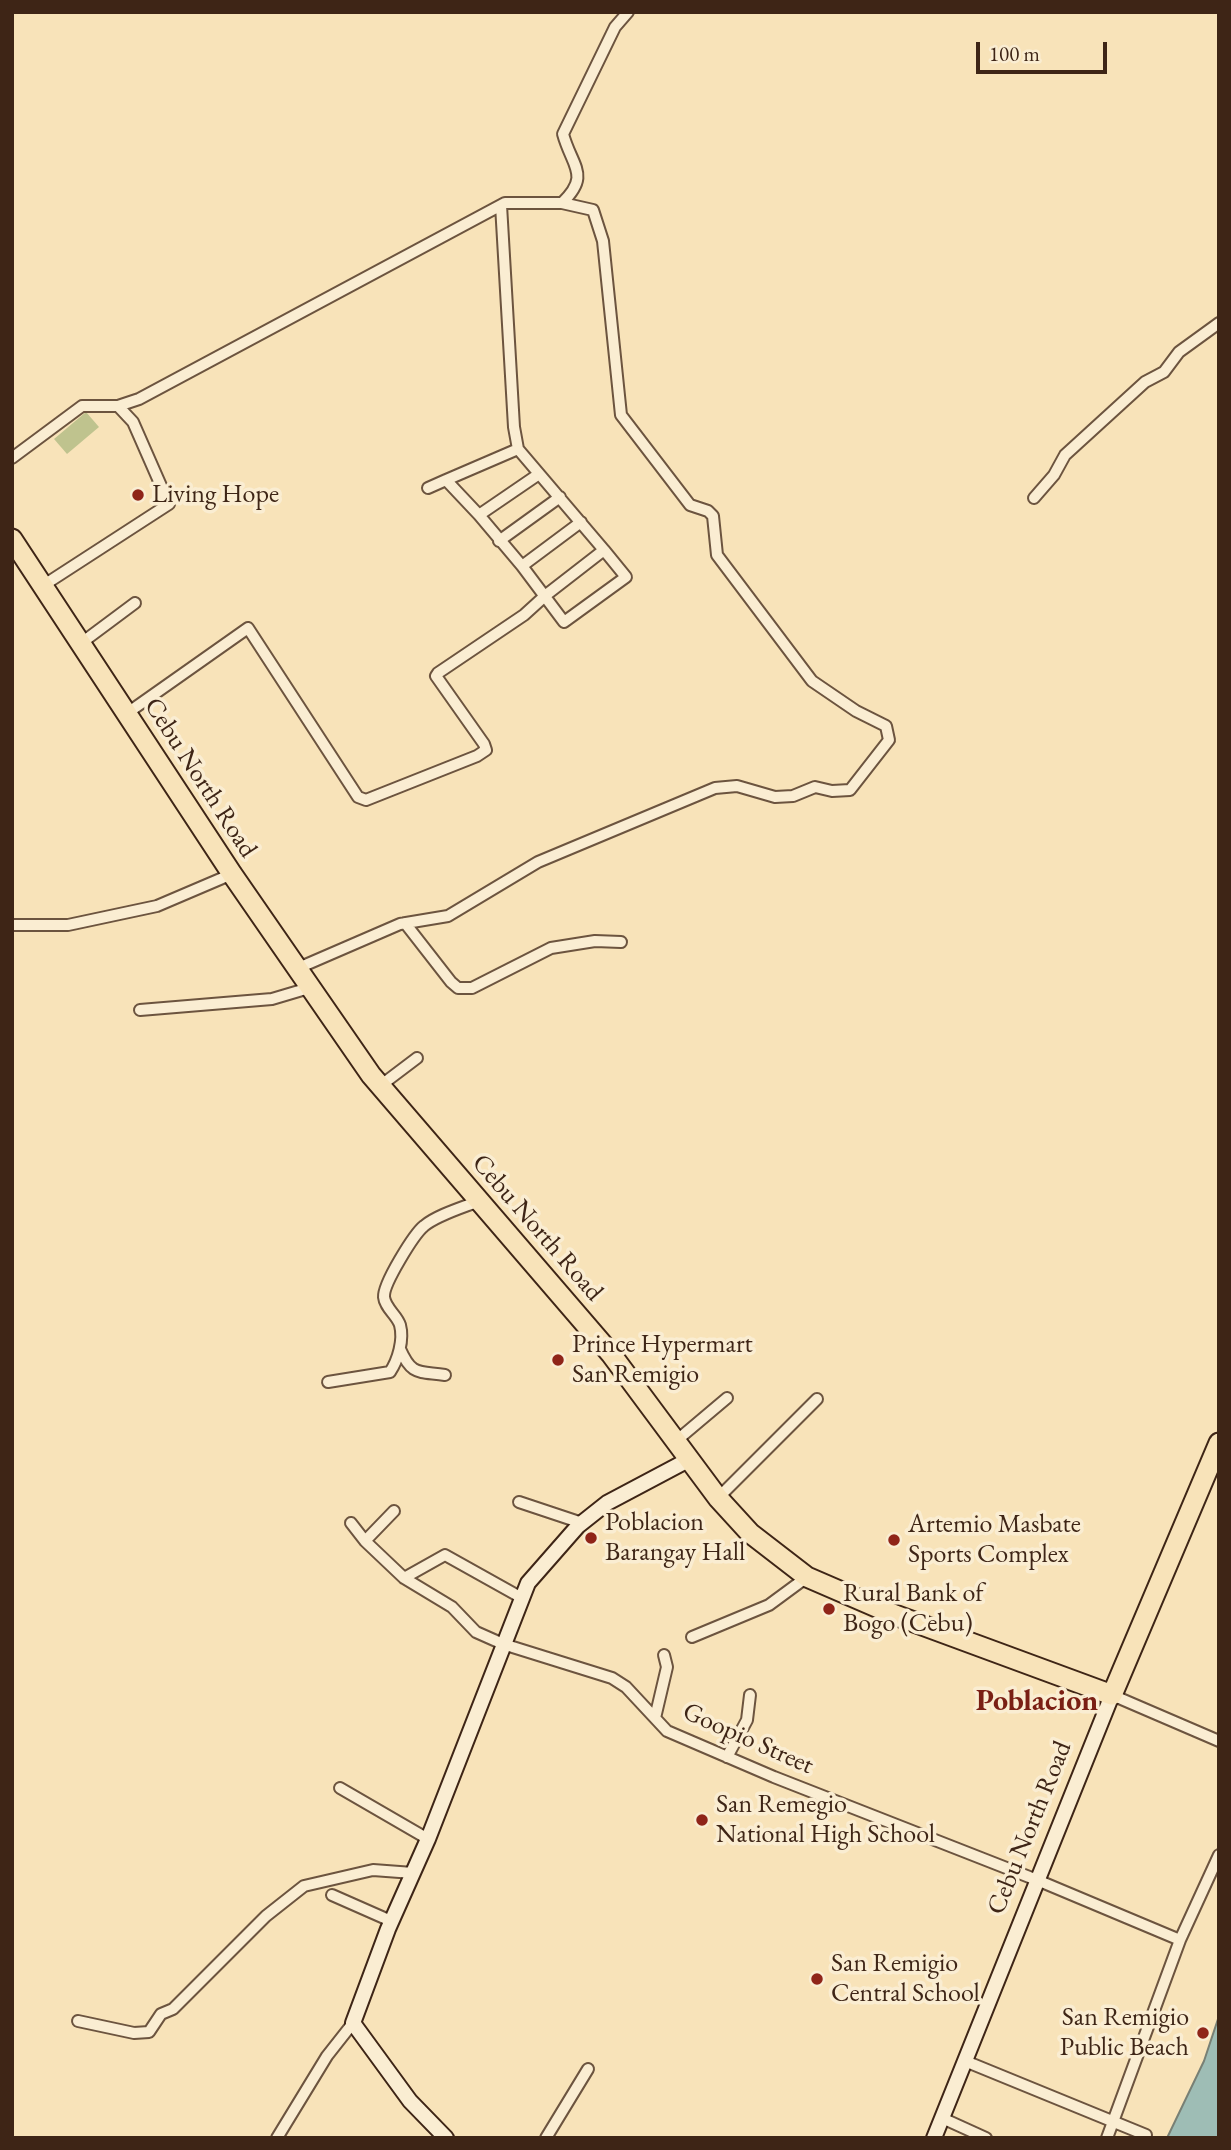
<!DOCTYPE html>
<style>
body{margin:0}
#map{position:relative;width:1231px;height:2150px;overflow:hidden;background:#f8e3b9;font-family:"EB Garamond",serif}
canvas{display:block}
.frame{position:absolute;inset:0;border:14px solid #3e2516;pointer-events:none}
.scale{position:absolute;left:976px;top:42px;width:131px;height:32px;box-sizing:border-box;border:4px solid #3e2516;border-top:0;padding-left:9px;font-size:21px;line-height:24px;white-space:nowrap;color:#3e2516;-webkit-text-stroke:5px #faedd2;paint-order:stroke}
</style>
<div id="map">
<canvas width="1231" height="2150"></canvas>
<div class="frame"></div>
<div class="scale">100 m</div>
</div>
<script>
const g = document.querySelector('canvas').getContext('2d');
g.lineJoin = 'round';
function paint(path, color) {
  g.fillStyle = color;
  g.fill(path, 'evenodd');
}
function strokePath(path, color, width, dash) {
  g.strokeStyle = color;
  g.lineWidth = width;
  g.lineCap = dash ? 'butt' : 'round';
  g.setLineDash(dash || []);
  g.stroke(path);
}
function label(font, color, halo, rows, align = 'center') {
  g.font = font + ' "EB Garamond",serif';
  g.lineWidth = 7;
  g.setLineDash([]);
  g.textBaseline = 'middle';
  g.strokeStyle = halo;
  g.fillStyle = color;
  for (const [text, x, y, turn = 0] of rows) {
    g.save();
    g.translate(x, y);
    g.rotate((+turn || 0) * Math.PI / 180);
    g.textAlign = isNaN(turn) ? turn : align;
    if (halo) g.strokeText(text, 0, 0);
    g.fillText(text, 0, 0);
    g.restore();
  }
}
paint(new Path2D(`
 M 86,412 L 99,427 L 67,454 L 54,439 Z`), '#bfc38e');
const water = new Path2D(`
 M 1219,2016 L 1219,2138 L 1167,2138 L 1204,2061 Z`);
paint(water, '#9ebdb5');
strokePath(water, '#788075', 2);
const street = new Path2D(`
 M 12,458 L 82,406 L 118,406 L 139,399 L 505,203 L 562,203 C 591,175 572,167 563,134 L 615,27 L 628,12
 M 446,480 L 518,449
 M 428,488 L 446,480 L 479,515 L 522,566 L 564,622 L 626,577 L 604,550
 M 1034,498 L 1054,475 L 1065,455 L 1145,382 L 1164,372 L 1179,352 L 1219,323
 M 479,515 L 539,474
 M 499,541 L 560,497
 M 522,566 L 581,522
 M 44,585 L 169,504 L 133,422 L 118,406
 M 80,644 L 135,603
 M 126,714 L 248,628 L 358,797 L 366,800 L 477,756 L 486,750 L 484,744 L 436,676 L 438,673 L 524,615 L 546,595 L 604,550 L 518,449 L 514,427 L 501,205
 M 405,923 L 451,982 L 458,988 L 472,988 L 551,948 L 595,941 L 621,942
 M 12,925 L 68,925 L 157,906 L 232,874
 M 296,969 L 400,924 L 448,916 L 538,862 L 715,788 L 737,786 L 775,797 L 793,796 L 815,787 L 832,791 L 850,790 L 889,740 L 886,726 L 856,711 L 812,681 L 717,555 L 713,516 L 708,511 L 690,505 L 621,415 L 603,241 L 593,210 L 562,203
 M 140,1010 L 272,999 L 309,988
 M 380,1086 L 417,1058
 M 400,1349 C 412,1376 418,1371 445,1375
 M 328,1382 L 390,1372 C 398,1360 404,1340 400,1325 C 397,1315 385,1308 384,1297 C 383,1284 414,1234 424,1226 C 437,1215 464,1207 479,1201
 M 676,1441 L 727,1398
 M 718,1498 L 817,1399
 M 519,1502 L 582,1523
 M 351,1523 L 365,1541 L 404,1578 L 452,1607 L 476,1632 L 503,1644 L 612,1678 L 626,1687 L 667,1731 L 774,1777 L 1037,1880 L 1180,1940
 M 365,1541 L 394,1511
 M 404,1578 L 445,1555 L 522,1598
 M 692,1637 L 769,1605 L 807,1577
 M 1112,1695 L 1219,1741
 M 655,1718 L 667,1667 L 664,1655
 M 727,1757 L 747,1720 L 750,1695
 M 340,1788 L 428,1839
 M 332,1895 L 391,1921
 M 78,2021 L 134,2033 L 149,2032 L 161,2014 L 173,2009 L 266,1916 L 304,1886 L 373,1870 L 413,1873
 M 965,2061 L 1146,2135
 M 942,2118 L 986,2138
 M 277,2138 L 327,2056 L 353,2023
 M 546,2138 L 588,2069
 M 1107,2138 L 1180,1940 L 1219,1855`);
const secondary = new Path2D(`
 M 446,2138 L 410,2101 L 353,2023 L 388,1929 L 428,1839 L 528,1583 L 578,1526 L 607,1503 L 690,1459
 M 934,2138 L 1112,1695`);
const highway = new Path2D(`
 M 12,539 L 232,874 L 371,1075 L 611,1354 L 718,1498 L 750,1533 L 807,1577 L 895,1615 L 1112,1695 L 1219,1443`);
strokePath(street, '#6c543f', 14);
strokePath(secondary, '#3e2516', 18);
strokePath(highway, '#3e2516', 23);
strokePath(street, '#faedd2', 10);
strokePath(secondary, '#faedd2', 14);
strokePath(highway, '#f8e3b9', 19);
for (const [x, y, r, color] of [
 [138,495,7,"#8f2418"],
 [558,1360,7,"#8f2418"],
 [591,1538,7,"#8f2418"],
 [894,1540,7,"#8f2418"],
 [829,1609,7,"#8f2418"],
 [702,1820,7,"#8f2418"],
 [817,1979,7,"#8f2418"],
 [1203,2033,7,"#8f2418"]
]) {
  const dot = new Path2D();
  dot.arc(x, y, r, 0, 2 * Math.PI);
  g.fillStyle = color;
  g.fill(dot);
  strokePath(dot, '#faedd2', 2.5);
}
label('26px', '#3e2516', '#faedd2', [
 ["Living Hope",152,495],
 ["Prince Hypermart",572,1345],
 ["San Remigio",572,1375],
 ["Poblacion",605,1523],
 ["Barangay Hall",605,1553],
 ["Artemio Masbate",908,1525],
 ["Sports Complex",908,1555],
 ["Rural Bank of",843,1594],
 ["Bogo (Cebu)",843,1624],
 ["San Remegio",716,1805],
 ["National High School",716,1835],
 ["San Remigio",831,1964],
 ["Central School",831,1994],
 ["San Remigio",1189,2018,"right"],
 ["Public Beach",1189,2048,"right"]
], 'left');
label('26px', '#3e2516', '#faedd2', [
 ["Cebu North Road",200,778,57],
 ["Cebu North Road",537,1228,49],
 ["Goopio Street",748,1739,24],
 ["Cebu North Road",1030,1828,-68]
]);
label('bold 30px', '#7a1f14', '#faedd2', [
 ["Poblacion",1037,1702]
]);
</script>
